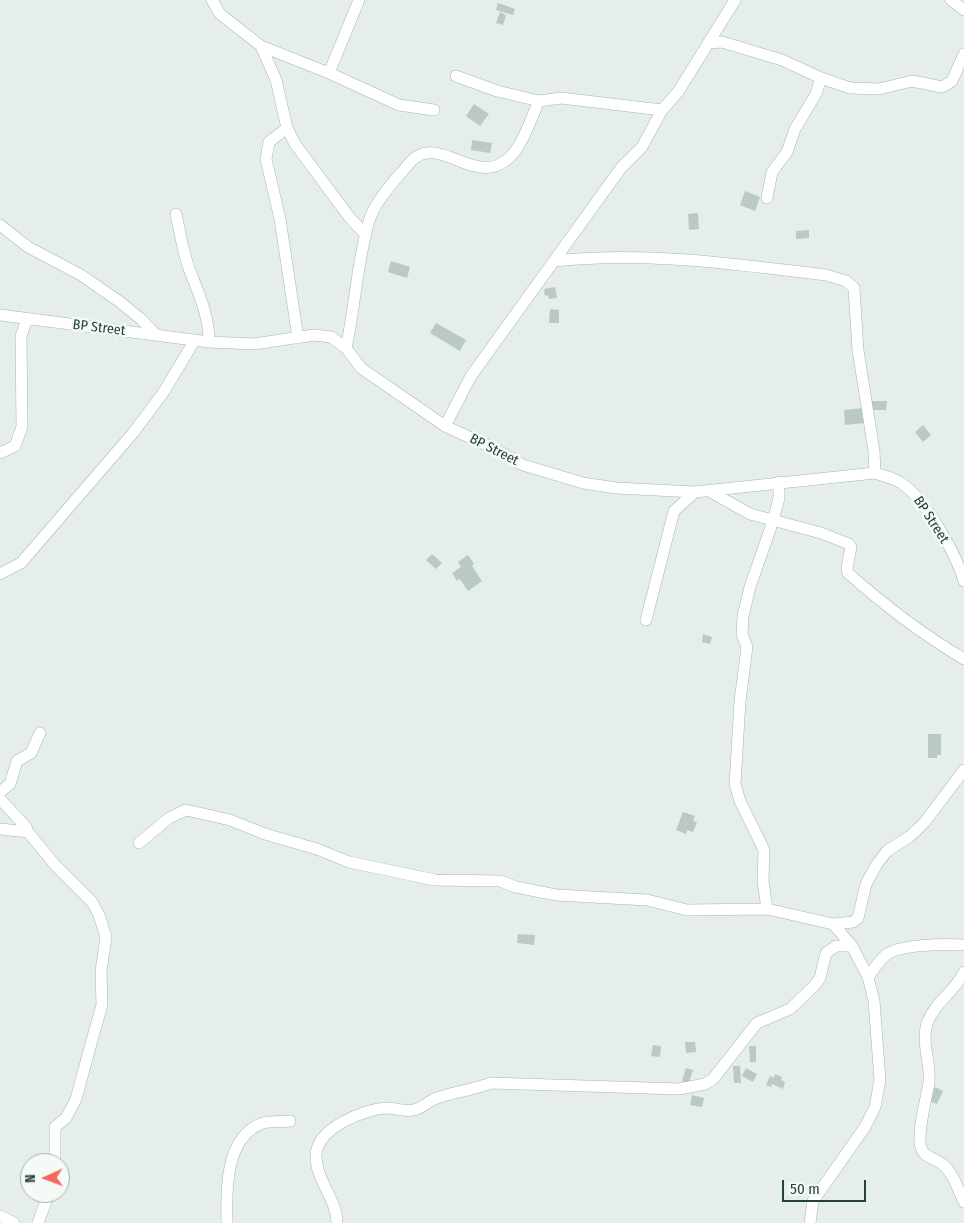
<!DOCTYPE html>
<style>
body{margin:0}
#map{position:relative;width:964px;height:1223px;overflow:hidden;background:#e5eee9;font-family:"Fira Sans Condensed",sans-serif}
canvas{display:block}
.north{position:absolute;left:20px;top:1153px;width:50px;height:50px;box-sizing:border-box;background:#f6faf7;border:1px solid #a2b0a9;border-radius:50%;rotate:268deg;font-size:14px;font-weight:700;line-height:20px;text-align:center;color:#244134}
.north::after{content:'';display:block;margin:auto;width:18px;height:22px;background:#f3695e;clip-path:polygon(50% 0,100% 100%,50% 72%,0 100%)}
.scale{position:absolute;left:782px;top:1180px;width:84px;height:22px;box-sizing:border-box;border:2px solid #244134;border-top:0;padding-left:6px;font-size:15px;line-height:18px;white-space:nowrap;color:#244134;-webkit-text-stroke:4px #f6faf7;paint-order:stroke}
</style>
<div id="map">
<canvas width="964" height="1223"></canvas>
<div class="north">N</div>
<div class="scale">50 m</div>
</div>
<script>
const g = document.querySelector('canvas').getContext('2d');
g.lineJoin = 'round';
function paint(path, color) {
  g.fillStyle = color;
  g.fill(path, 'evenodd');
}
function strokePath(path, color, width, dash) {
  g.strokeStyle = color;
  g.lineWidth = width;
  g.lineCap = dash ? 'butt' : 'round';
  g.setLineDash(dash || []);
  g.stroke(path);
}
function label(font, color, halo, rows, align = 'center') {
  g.font = font + ' "Fira Sans Condensed",sans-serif';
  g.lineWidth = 5;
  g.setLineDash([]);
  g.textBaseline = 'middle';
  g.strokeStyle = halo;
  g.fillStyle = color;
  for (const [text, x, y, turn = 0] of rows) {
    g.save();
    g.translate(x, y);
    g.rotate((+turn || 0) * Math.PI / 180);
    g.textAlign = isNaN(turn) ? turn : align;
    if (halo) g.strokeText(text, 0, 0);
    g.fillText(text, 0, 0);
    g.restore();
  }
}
paint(new Path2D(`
 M 498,3 L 515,9 L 513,15 L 496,10 Z
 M 500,12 L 506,15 L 503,25 L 496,23 Z
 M 474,104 L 489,114 L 480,126 L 466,116 Z
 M 472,140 L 492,143 L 490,153 L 471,150 Z
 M 745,191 L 760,197 L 755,211 L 740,205 Z
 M 698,213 L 699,229 L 689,230 L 688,214 Z
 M 809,230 L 809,238 L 796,239 L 796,231 Z
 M 391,261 L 410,267 L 407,278 L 388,272 Z
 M 555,287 L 557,298 L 549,299 L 548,295 L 545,296 L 544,289 Z
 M 550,309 L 559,310 L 559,323 L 549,323 Z
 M 436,323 L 466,340 L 460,351 L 430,333 Z
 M 871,401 L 887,401 L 886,410 L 871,410 Z
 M 863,408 L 865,423 L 845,425 L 844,410 Z
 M 923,425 L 931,435 L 923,442 L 915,432 Z
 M 432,554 L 442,563 L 436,569 L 426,560 Z
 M 468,555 L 474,564 L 472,566 L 482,581 L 468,591 L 460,579 L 457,581 L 452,573 L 461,567 L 458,562 Z
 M 703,634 L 712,637 L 710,644 L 702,642 Z
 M 928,734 L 941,734 L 941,755 L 937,755 L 937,758 L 928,758 Z
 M 683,812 L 695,816 L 693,821 L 697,822 L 693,832 L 687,830 L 686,834 L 676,830 Z
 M 518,934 L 535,935 L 534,945 L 517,943 Z
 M 685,1042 L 695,1042 L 696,1052 L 686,1053 Z
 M 653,1045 L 661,1046 L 660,1057 L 651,1056 Z
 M 749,1046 L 756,1046 L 756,1062 L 750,1062 Z
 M 733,1066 L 740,1066 L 741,1083 L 734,1083 Z
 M 686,1068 L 693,1070 L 689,1083 L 682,1081 Z
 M 746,1068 L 757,1074 L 753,1082 L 742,1076 Z
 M 775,1074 L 782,1077 L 781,1080 L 785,1082 L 783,1089 L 772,1084 L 771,1087 L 766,1085 L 770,1076 L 774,1078 Z
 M 935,1087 L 943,1091 L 937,1104 L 929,1101 Z
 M 692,1095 L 704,1098 L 702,1107 L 690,1105 Z`), '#bac9c1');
const minor = new Path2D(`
 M 212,0 L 220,14 L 261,46 L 329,73 L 399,105 L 434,110
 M 951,0 L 964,10
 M 708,43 L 722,42 L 782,60 L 821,78 L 850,88 L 879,89 L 912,81 L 942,87 L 952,81 L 964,54
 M 261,46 L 276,80 L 287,128 L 295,144 L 350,218 L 366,235
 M 329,73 L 359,0
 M 456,76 L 497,91 L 539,101 L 561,98 L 662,110 L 678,92 L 735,0
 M 287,128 L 269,142 L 266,159 L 280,219 L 298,338
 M 767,198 L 772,172 L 787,152 L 795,129 L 816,94 L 821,78
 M 176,214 C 180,232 183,253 190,271 C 199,295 209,315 209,342
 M 0,225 L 28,247 L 81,275 L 120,302 L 142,320 L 155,334
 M 554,261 C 645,251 736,264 826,275 L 846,281 L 854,288 L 858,350 L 874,451 L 875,473
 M 0,315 L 209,342 L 254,344 L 314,335 L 331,337 L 346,348 L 361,368 L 445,426 L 495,449 L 523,465 L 583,483 L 616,488 L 695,492 L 875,473 C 884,476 894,478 901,483 C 925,498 956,554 964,581
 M 346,348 C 355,307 357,262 369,221 C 375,203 388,188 400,174 C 405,169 410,161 416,157 C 446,137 482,195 516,150 C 526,136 532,116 539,101
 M 445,426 L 471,376 L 621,168 L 642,147 L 662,110
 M 0,453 L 15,446 L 22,427 L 21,336 L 27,319
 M 709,491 L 750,514 L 821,533 L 849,544 L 851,547 L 847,568 L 848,573 C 885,606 922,634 964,659
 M 0,574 L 21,563 L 133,433 L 163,393 L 195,340
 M 646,620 L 674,511 L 695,492
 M 0,792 L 10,784 L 17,761 L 31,753 L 40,733
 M 0,799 L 26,827 L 28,832
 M 0,829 L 28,832 L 56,866 L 92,902 L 99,915 L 106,937 L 101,971 L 102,1005 L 92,1040 L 76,1099 L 66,1118 L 55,1127 L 55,1163
 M 139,843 L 169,818 L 186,810 L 230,820 L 265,834 L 317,849 L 349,862 L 435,880 L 500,881 L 516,887 L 556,895 L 647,900 L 687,910 L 767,909 L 833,924 L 853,922 L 858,918 L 866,884 L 877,864 L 887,851 L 909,837 L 924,823 L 964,770
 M 767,909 L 763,881 L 764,850 L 740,801 L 735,784 L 740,701 L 747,647 L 742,634 L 743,616 L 750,587 L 773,521 L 779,498 L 779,482
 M 964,972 C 955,991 934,1004 928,1021 C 920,1040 931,1062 929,1082 C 927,1098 915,1137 922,1150 C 926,1158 934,1158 941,1163 C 953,1172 958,1189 964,1202
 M 868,977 C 873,970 879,961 886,955 C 899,944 947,944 964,945
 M 0,1216 L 14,1223
 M 38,1223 L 49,1193
 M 227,1223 C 226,1191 225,1136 263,1123 C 271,1121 281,1122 290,1121
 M 337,1223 C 337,1199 315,1179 316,1155 C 317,1128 364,1109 387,1108 C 396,1108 405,1112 413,1110 C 422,1109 428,1101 437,1098 C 455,1092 472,1090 491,1083 L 679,1089 L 705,1084 L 713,1079 L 757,1023 L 790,1009 L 815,985 L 820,978 L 826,953 L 836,946 L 852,946
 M 810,1223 L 813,1201 L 865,1127 L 875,1107 L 880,1080 L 874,1001 L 868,977 L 852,946 L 833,924`);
strokePath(minor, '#a7b7af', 12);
strokePath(minor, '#fff', 11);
label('14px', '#244134', '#f6faf7', [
 ["BP Street",99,328,7],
 ["BP Street",494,450,27],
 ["BP Street",931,520,57]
]);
</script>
